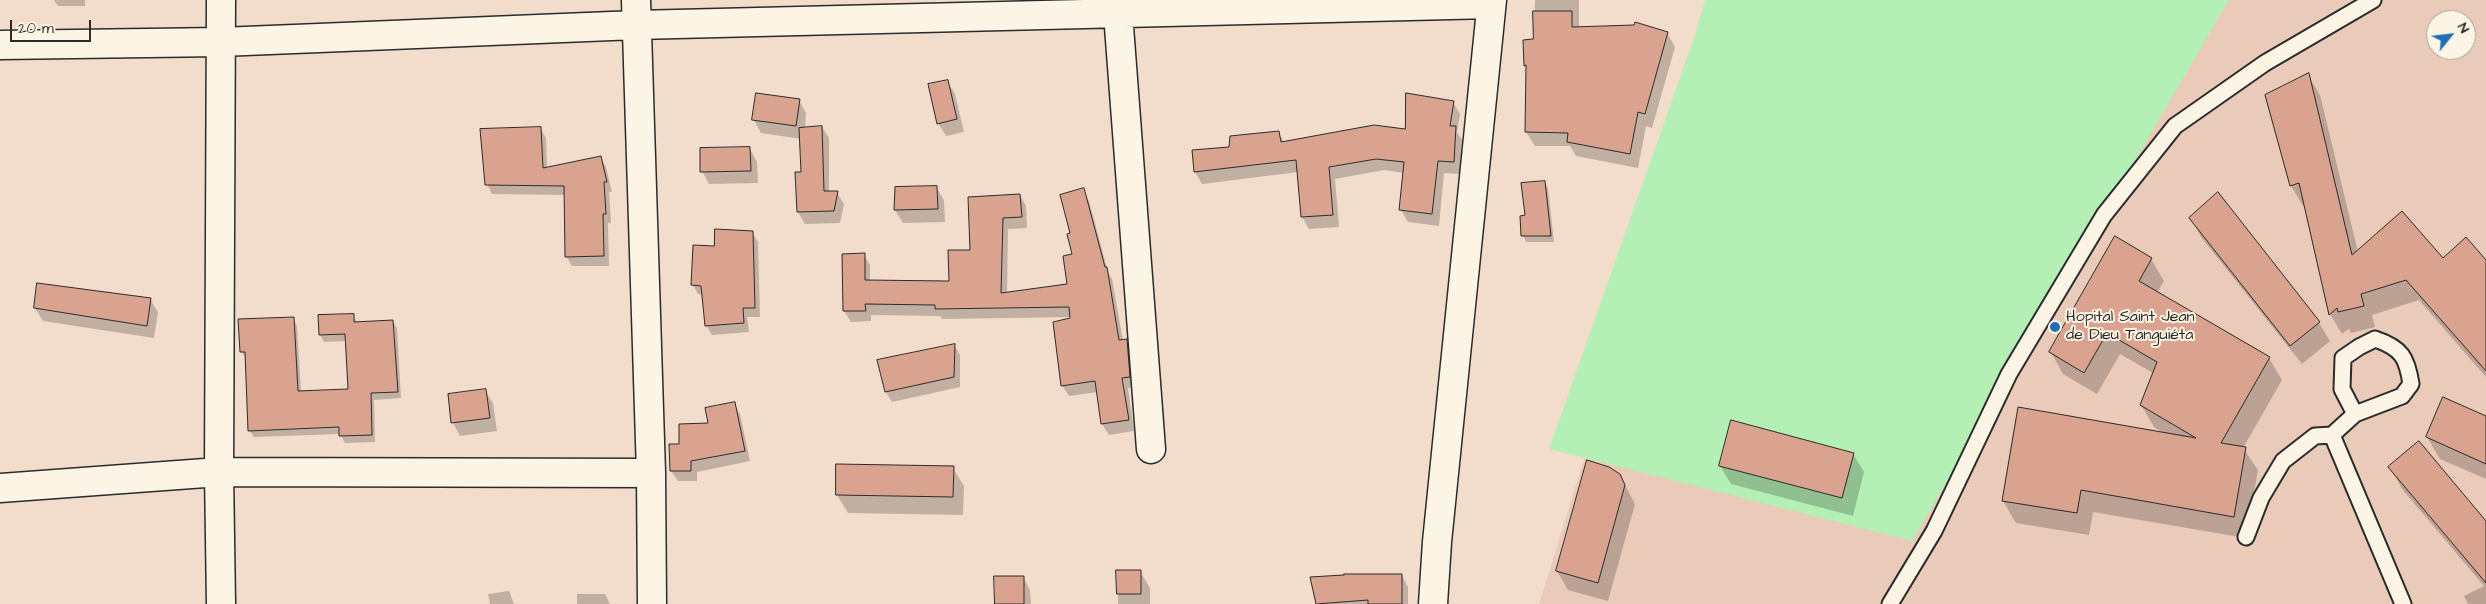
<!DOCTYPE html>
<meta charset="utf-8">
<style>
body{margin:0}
#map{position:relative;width:2486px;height:604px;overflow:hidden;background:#f2dccb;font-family:"Architects Daughter",sans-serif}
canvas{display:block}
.north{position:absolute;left:2426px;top:10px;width:50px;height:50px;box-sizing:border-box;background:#fcf5e5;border:1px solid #a8a49b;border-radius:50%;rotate:61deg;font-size:14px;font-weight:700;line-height:20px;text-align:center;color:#2b2b2b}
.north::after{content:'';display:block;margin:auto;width:18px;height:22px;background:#1f6fb2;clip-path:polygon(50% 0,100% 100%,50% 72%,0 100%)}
.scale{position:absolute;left:10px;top:20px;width:81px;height:22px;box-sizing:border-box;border:2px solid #2b2b2b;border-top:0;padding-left:6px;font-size:15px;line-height:18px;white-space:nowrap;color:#2b2b2b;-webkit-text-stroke:4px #fcf5e5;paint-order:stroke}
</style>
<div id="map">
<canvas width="2486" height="604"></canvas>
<div class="north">N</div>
<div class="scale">20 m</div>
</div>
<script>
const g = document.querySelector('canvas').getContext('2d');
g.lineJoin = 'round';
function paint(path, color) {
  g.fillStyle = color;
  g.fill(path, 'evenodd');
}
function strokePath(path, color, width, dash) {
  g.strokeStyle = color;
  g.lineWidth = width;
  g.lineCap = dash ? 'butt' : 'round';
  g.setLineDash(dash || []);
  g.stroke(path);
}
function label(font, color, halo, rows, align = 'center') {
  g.font = font + ' "Architects Daughter",sans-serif';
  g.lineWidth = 4;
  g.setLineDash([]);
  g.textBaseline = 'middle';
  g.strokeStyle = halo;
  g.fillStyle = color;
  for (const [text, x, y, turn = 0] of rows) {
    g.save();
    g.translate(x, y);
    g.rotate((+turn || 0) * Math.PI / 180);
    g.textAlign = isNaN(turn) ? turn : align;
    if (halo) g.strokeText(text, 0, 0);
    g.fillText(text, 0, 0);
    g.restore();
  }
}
paint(new Path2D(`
 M 1727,0 L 2486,0 L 2486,604 L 1539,604 ZM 2436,20 L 2466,20 L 2466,50 L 2436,50 Z`), '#eacbb9');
paint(new Path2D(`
 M 1705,0 L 2229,0 L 1912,541 L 1549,449 L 1695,35 Z`), '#b4f0b5');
paint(new Path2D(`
 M 54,0 L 85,0 L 85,6 L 58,6 Z
 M 1535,0 L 1614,0 L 1579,0 L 1579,28 L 1667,33 L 1675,47 L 1652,128 L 1646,126 L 1638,168 L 1576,156 L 1570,146 L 1535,146 L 1526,132 L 1528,70 L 1525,65 L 1534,40 Z
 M 2308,75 L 2320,95 L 2358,252 L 2486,262 L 2486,377 L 2419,300 L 2372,315 L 2375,327 L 2351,333 L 2349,329 L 2342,334 L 2330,314 L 2305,206 L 2303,206 L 2291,186 L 2267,95 Z
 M 947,81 L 955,94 L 964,132 L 946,136 L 938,123 Z
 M 757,95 L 799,100 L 806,113 L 805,128 L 822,127 L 829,138 L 829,192 L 837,193 L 844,204 L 840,223 L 805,224 L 798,212 L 802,173 L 801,139 L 761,133 L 754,120 Z
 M 1453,102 L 1460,114 L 1457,132 L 1462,140 L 1460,174 L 1444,173 L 1439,226 L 1408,222 L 1401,210 L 1404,173 L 1384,170 L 1335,179 L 1339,227 L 1309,229 L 1302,217 L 1298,172 L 1202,184 L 1195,172 L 1230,148 L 1278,132 L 1284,142 L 1407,130 Z
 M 540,128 L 546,138 L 547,169 L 600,157 L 606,167 L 612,192 L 609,192 L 611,223 L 608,223 L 609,266 L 572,266 L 566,256 L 566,195 L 492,194 L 487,184 Z
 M 750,149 L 757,162 L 758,183 L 709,184 L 702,171 Z
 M 1544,182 L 1548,188 L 1554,242 L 1526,242 L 1523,235 L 1527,217 Z
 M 936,187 L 944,200 L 945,222 L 903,223 L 895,210 Z
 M 1083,190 L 1089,201 L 1108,272 L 1112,279 L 1123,341 L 1126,341 L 1133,351 L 1135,387 L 1128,388 L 1134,431 L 1109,435 L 1102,424 L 1098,392 L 1069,396 L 1062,385 L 1075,317 L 942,319 L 940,316 L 871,315 L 871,321 L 851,322 L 844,311 L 864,255 L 870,265 L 870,282 L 950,282 L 972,251 L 1020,195 L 1026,206 L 1027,228 L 1008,229 L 1007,293 L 1068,285 L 1073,255 L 1072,234 Z
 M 2218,194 L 2319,323 L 2330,341 L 2302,364 L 2201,237 L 2191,218 Z
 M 752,232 L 758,242 L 760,317 L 747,317 L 749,332 L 712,335 L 706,325 L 703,295 L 698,294 L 693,285 Z
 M 2151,259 L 2164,281 L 2157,293 L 2269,358 L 2282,380 L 2243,448 L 2258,470 L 2246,538 L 2093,512 L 2089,535 L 2016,523 L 2003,501 L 2165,434 L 2154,427 L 2141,405 L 2153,373 L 2120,354 L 2097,394 L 2063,374 L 2051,352 Z
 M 38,284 L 150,299 L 158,312 L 154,338 L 43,321 L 35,308 Z
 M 353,315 L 357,322 L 392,321 L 397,328 L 401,398 L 374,400 L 375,442 L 345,443 L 340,434 L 254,437 L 249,430 L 246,359 L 242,352 L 293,319 L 297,326 L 301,392 L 349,390 L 347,341 L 324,342 L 320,335 L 319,316 Z
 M 954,345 L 960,355 L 960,387 L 892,402 L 886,392 Z
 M 485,390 L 493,403 L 497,431 L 460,436 L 453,423 Z
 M 734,404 L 740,414 L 750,461 L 697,472 L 697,481 L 678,481 L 671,471 L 680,446 Z
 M 2486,417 L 2486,479 L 2440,459 L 2427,437 Z
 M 1853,454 L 1864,472 L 1853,516 L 1731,484 L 1720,466 Z
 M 2390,467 L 2486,523 L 2486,604 L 2468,604 L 2464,596 L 2484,586 L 2402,489 Z
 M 953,468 L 964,486 L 963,515 L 848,513 L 837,495 Z
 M 1619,474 L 1635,504 L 1608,601 L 1568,590 L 1557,571 Z
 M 1118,571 L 1140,571 L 1150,588 L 1150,604 L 1118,604 Z
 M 1402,576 L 1408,587 L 1408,604 L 1317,604 L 1312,578 Z
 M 1023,577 L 1030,590 L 1031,604 L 996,604 Z
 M 509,591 L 514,604 L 490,604 L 488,594 Z
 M 577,594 L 605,594 L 610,604 L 577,604 Z`), '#0003');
const building = new Path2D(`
 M 1533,11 L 1572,11 L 1572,27 L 1634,25 L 1635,22 L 1668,32 L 1645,114 L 1638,112 L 1630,154 L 1567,142 L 1568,133 L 1525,132 L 1526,65 L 1524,66 L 1523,40 L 1533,39 Z
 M 2309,73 L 2352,255 L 2402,211 L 2443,258 L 2466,237 L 2486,260 L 2486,371 L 2406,280 L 2361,294 L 2364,306 L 2338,312 L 2337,308 L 2329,315 L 2299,183 L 2290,186 L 2265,95 Z
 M 948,80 L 957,119 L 937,124 L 928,84 Z
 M 756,93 L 800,99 L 796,126 L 752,120 Z
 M 1406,93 L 1454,101 L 1450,126 L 1456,126 L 1454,162 L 1438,161 L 1432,214 L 1399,210 L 1404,162 L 1376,159 L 1329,167 L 1333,215 L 1301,217 L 1296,160 L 1194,172 L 1192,150 L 1229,147 L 1230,136 L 1279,131 L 1281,142 L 1374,125 L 1405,129 Z
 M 822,126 L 824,191 L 838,191 L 834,211 L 797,212 L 795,172 L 801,172 L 799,128 Z
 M 541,127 L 543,168 L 601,156 L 607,182 L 604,182 L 606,214 L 603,214 L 604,256 L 565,257 L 564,186 L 485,185 L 480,129 Z
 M 750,147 L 751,171 L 700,172 L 700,148 Z
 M 1545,181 L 1551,236 L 1521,236 L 1520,216 L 1525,215 L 1521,183 Z
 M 937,186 L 938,209 L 894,210 L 895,187 Z
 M 1084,188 L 1105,267 L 1107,267 L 1119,340 L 1127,339 L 1130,377 L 1122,378 L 1129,420 L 1101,424 L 1095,381 L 1061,386 L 1053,322 L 1070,318 L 1069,307 L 935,309 L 935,305 L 865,304 L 866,311 L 843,311 L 842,254 L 865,253 L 865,280 L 949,281 L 948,250 L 970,250 L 968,197 L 1020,194 L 1022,217 L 1003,218 L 1001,293 L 1067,284 L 1063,256 L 1072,254 L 1067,234 L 1070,233 L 1060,195 Z
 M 2218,192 L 2320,322 L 2290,346 L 2189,218 Z
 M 715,229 L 753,231 L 755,308 L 743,308 L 744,323 L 705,326 L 701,286 L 691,285 L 693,245 L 714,246 Z
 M 2115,236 L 2152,258 L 2139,281 L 2270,357 L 2221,443 L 2246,447 L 2234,517 L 2081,490 L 2077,513 L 2002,501 L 2018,407 L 2196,438 L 2140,405 L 2157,362 L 2107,333 L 2084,373 L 2049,352 Z
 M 37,283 L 151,298 L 147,326 L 34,308 Z
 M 354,314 L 354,322 L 393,320 L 398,392 L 371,393 L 372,435 L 339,436 L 339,427 L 248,431 L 245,352 L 240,352 L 238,319 L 294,317 L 298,391 L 348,389 L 345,334 L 319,335 L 318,315 Z
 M 955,344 L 954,377 L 885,392 L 877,360 Z
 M 486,389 L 490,418 L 451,423 L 448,394 Z
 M 2443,397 L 2486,416 L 2486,464 L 2426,437 Z
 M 735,402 L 745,451 L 691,461 L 691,471 L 670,471 L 669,444 L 679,444 L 679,424 L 708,423 L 705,408 Z
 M 1731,420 L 1854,453 L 1842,498 L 1719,466 Z
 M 2419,441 L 2486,521 L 2486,583 L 2388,467 Z
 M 1587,460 L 1609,467 L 1620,474 L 1625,485 L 1598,583 L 1556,571 Z
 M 836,464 L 954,466 L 953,497 L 836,495 Z
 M 1116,570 L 1141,570 L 1141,594 L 1117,594 Z
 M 1344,574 L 1402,574 L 1402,604 L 1368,604 L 1368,600 L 1316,604 L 1310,577 L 1344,575 Z
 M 994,576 L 1024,576 L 1024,604 L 995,604 Z`);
paint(building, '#d9a38f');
strokePath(building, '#2b2b2b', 1);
const lane = new Path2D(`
 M 2355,414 L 2342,389 L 2343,358 L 2359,347 L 2375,339 C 2402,348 2407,358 2411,384 L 2402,396 L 2355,414 L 2332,435 L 2403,604
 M 2246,537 L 2261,498 L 2283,461 L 2315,436 L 2332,435
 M 1890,604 L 1934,531 L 2009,374 L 2104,215 L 2175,126 L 2265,63 L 2373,0`);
const street = new Path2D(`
 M 221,0 L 219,472 L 221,604
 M 636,0 L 651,473 L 652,604
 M 1117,0 L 1151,449
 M 0,45 L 221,42 L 636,25 L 1491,4
 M 0,488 L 219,472 L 651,473
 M 1433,604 L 1437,542 L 1492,0`);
strokePath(lane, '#2b2b2b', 19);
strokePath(street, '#2b2b2b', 31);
strokePath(lane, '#fcf5e5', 15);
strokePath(street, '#fcf5e5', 28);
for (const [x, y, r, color] of [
 [2055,327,6,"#1f6fb2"]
]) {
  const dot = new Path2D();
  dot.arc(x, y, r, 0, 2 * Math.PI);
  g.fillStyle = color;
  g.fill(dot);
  strokePath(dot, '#fcf5e5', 2);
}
label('16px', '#2b2b2b', '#fcf5e5', [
 ["Hopital Saint Jean",2066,318],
 ["de Dieu Tanguiéta",2066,336]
], 'left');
</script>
